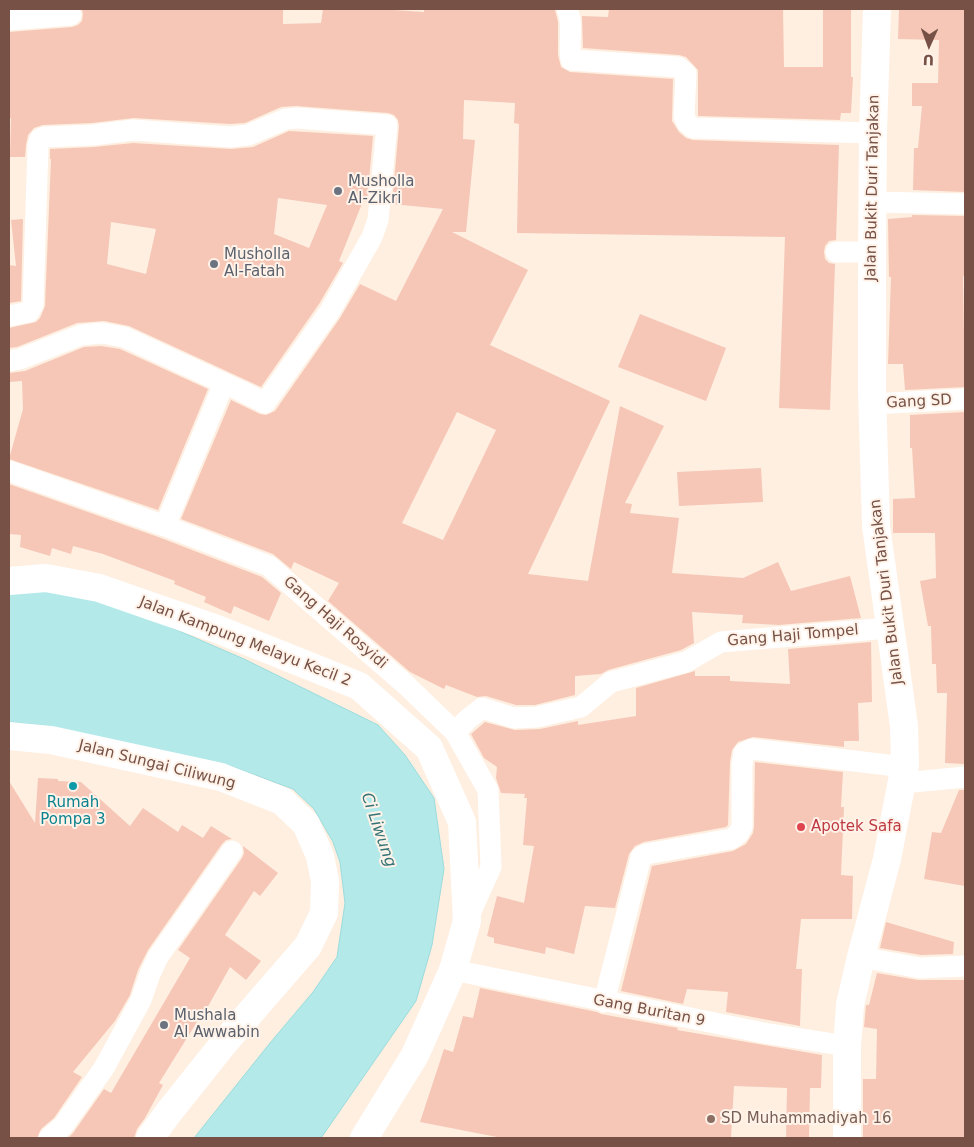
<!DOCTYPE html>
<style>
body{margin:0}
#map{position:relative;width:974px;height:1147px;overflow:hidden;background:#feefe1;font-family:"DejaVu Sans",sans-serif}
canvas{display:block}
.frame{position:absolute;inset:0;border:10px solid #775146;pointer-events:none}
.north{position:absolute;left:904px;top:20px;width:50px;height:50px;-webkit-text-stroke:4px #fff3e9;paint-order:stroke;rotate:182deg;font-size:14px;font-weight:700;line-height:20px;text-align:center;color:#775146}
.north::after{content:'';display:block;margin:auto;width:18px;height:22px;background:#775146;clip-path:polygon(50% 0,100% 100%,50% 72%,0 100%)}
</style>
<div id="map">
<canvas width="974" height="1147"></canvas>
<div class="frame"></div>
<div class="north">U</div>
</div>
<script>
const g = document.querySelector('canvas').getContext('2d');
g.lineJoin = 'round';
function paint(path, color) {
  g.fillStyle = color;
  g.fill(path, 'evenodd');
}
function strokePath(path, color, width, dash) {
  g.strokeStyle = color;
  g.lineWidth = width;
  g.lineCap = dash ? 'butt' : 'round';
  g.setLineDash(dash || []);
  g.stroke(path);
}
function label(font, color, halo, rows, align = 'center') {
  g.font = font + ' "DejaVu Sans",sans-serif';
  g.lineWidth = 4;
  g.setLineDash([]);
  g.textBaseline = 'middle';
  g.strokeStyle = halo;
  g.fillStyle = color;
  for (const [text, x, y, turn = 0] of rows) {
    g.save();
    g.translate(x, y);
    g.rotate((+turn || 0) * Math.PI / 180);
    g.textAlign = isNaN(turn) ? turn : align;
    if (halo) g.strokeText(text, 0, 0);
    g.fillText(text, 0, 0);
    g.restore();
  }
}
const water = new Path2D(`
 M 9,587 L 96,595 L 244,659 L 378,725 L 405,755 L 434,798 L 444,869 L 432,945 L 416,1001 L 321,1138 L 194,1138 L 270,1043 L 313,992 L 337,957 L 345,903 L 340,862 L 333,842 L 314,809 L 293,789 L 231,766 L 49,726 L 9,722 Z`);
paint(water, '#b4e9e9');
strokePath(water, '#9adbdc', 1);
paint(new Path2D(`
 M 82,9 L 283,9 L 283,24 L 321,23 L 323,9 L 378,9 L 424,12 L 424,9 L 545,9 L 555,10 L 558,22 L 558,55 L 561,67 L 570,72 L 673,79 L 672,121 L 679,132 L 686,138 L 693,140 L 839,145 L 836,240 L 829,241 L 825,246 L 824,252 L 825,259 L 829,263 L 835,264 L 830,410 L 779,408 L 785,237 L 517,233 L 519,124 L 514,123 L 515,103 L 464,100 L 463,139 L 475,140 L 466,232 L 452,232 L 528,270 L 490,345 L 610,401 L 528,574 L 588,581 L 620,406 L 664,426 L 625,503 L 632,504 L 630,513 L 679,518 L 672,573 L 743,578 L 778,562 L 791,591 L 850,576 L 861,618 L 779,625 L 742,623 L 743,615 L 692,612 L 694,643 L 681,650 L 608,670 L 601,674 L 575,676 L 575,695 L 535,705 L 516,705 L 486,696 L 477,697 L 446,685 L 444,689 L 410,672 L 328,601 L 339,583 L 294,562 L 291,569 L 273,554 L 181,519 L 231,400 L 260,414 L 266,415 L 275,411 L 340,318 L 360,284 L 396,301 L 443,209 L 392,204 L 399,126 L 398,120 L 394,115 L 388,113 L 296,106 L 281,107 L 245,123 L 230,124 L 134,118 L 92,123 L 43,125 L 34,128 L 28,135 L 26,145 L 25,157 L 10,157 L 11,118 L 9,118 L 9,32 L 72,27 L 78,25 L 82,21 L 83,14 ZM 457,412 L 496,430 L 443,540 L 402,523 Z
 M 609,9 L 783,9 L 784,67 L 823,67 L 823,9 L 851,9 L 851,77 L 853,77 L 851,113 L 841,113 L 840,120 L 698,116 L 698,70 L 686,57 L 679,55 L 583,48 L 582,16 L 608,17 Z
 M 899,9 L 965,9 L 965,192 L 913,190 L 914,148 L 918,148 L 922,106 L 912,106 L 912,83 L 938,83 L 939,40 L 898,39 Z
 M 289,131 L 373,136 L 367,202 L 363,201 L 339,261 L 343,263 L 319,304 L 261,387 L 129,326 L 104,321 L 77,323 L 17,347 L 9,348 L 9,328 L 36,322 L 40,318 L 45,306 L 51,159 L 50,159 L 50,149 L 94,147 L 133,143 L 231,149 L 253,147 ZM 278,198 L 327,205 L 309,248 L 274,234 ZM 111,222 L 156,229 L 146,274 L 107,264 Z
 M 912,215 L 965,216 L 965,276 L 963,276 L 965,387 L 905,390 L 903,364 L 888,364 L 891,277 L 889,277 L 888,219 L 912,217 Z
 M 23,219 L 21,301 L 9,303 L 9,265 L 16,266 L 11,220 Z
 M 640,314 L 726,348 L 706,401 L 618,367 Z
 M 101,346 L 120,349 L 208,389 L 158,510 L 9,459 L 23,409 L 22,381 L 9,382 L 9,373 L 25,371 L 84,347 Z
 M 965,412 L 965,764 L 945,763 L 947,693 L 937,693 L 936,664 L 932,664 L 931,626 L 928,626 L 920,581 L 936,578 L 935,533 L 893,533 L 893,499 L 915,498 L 912,448 L 910,448 L 910,415 Z
 M 761,468 L 763,502 L 679,506 L 677,472 Z
 M 9,484 L 161,538 L 262,577 L 281,593 L 269,621 L 234,606 L 231,614 L 204,602 L 206,597 L 174,584 L 175,581 L 103,554 L 73,546 L 71,554 L 52,548 L 50,556 L 20,547 L 21,535 L 9,534 Z
 M 871,642 L 872,702 L 858,703 L 859,741 L 844,741 L 844,747 L 753,737 L 738,742 L 732,750 L 730,762 L 728,825 L 726,827 L 644,842 L 635,846 L 629,854 L 615,908 L 585,906 L 574,954 L 546,947 L 545,954 L 494,943 L 494,938 L 487,936 L 497,896 L 524,903 L 534,846 L 523,845 L 527,798 L 524,798 L 525,794 L 501,793 L 496,778 L 497,767 L 484,758 L 471,734 L 485,722 L 515,730 L 540,729 L 578,721 L 578,725 L 636,716 L 636,688 L 695,671 L 695,676 L 730,676 L 730,681 L 790,684 L 788,649 Z
 M 755,762 L 843,772 L 841,807 L 844,807 L 841,875 L 853,876 L 852,919 L 801,919 L 796,969 L 802,969 L 800,1026 L 726,1012 L 728,992 L 687,989 L 683,1004 L 621,991 L 652,866 L 733,851 L 746,844 L 753,833 L 754,827 Z
 M 38,778 L 58,779 L 58,781 L 81,782 L 130,826 L 143,808 L 178,832 L 182,825 L 203,838 L 211,826 L 232,839 L 226,840 L 222,844 L 148,950 L 138,970 L 130,995 L 115,1021 L 73,1072 L 82,1077 L 54,1118 L 41,1129 L 37,1138 L 9,1138 L 9,781 L 35,823 Z
 M 959,790 L 965,790 L 965,886 L 924,879 L 932,832 L 941,833 Z
 M 243,846 L 278,873 L 260,896 L 254,891 L 225,935 L 261,961 L 246,980 L 230,967 L 206,1010 L 205,1009 L 159,1083 L 163,1085 L 145,1118 L 137,1129 L 134,1138 L 68,1138 L 73,1133 L 104,1089 L 111,1093 L 190,958 L 178,950 L 242,858 L 244,853 Z
 M 886,922 L 954,942 L 953,954 L 921,955 L 880,948 Z
 M 877,973 L 918,980 L 965,980 L 965,1138 L 863,1138 L 863,1079 L 876,1079 L 877,1029 L 864,1027 L 866,1005 L 869,1005 Z
 M 480,988 L 597,1012 L 601,1014 L 678,1028 L 677,1030 L 822,1055 L 821,1088 L 810,1088 L 809,1138 L 786,1138 L 787,1088 L 734,1086 L 731,1138 L 502,1138 L 420,1122 L 444,1049 L 453,1052 L 463,1016 L 473,1018 Z`), '#f6c7b7');
strokePath(new Path2D(`
 M 567,9 C 574,23 568,44 571,60 L 678,67 L 686,74 L 684,116 L 687,123 L 693,128 L 873,133
 M 9,20 L 71,15
 M 873,202 L 965,204
 M 836,252 L 872,252
 M 9,316 L 29,312 L 33,305 L 38,145 L 40,139 L 44,137 L 93,135 L 133,130 L 230,137 L 248,135 L 286,119 L 297,118 L 387,125 L 378,220 L 372,237 L 330,311 L 265,403 L 241,391 L 124,337 L 102,333 L 81,335 L 20,359 L 9,361
 M 873,404 L 965,399
 M 9,471 L 165,526 L 269,566 L 405,684 L 455,732 L 488,790 L 491,867 L 468,918
 M 165,526 L 224,383
 M 455,732 L 468,719 L 482,708 L 514,718 L 537,717 L 581,707 L 611,682 L 686,662 L 721,642 L 889,628
 M 903,783 L 965,777
 M 861,957 L 920,968 L 965,966
 M 453,970 L 764,1033 L 847,1046
 M 604,1002 L 641,857 L 646,854 L 731,839 L 738,834 L 742,827 L 742,764 L 744,753 L 752,749 L 905,767
 M 49,1138 L 63,1126 L 104,1068 L 141,1000 L 150,974 L 158,957 L 232,851`), '#fff', 21);
strokePath(new Path2D(`
 M 9,581 L 46,578 L 99,588 L 217,629 L 359,686 L 429,748 L 462,822 L 467,921 L 453,970 L 415,1055 L 364,1138
 M 9,736 L 51,740 L 221,777 L 282,801 L 306,824 L 320,856 L 325,881 L 324,913 L 308,946 L 224,1043 L 169,1112 L 150,1138
 M 847,1138 L 847,1046 L 850,1005 L 861,957 L 887,859 L 905,765 L 904,726 L 876,526 L 872,390 L 872,252 L 873,133 L 877,9`), '#fff', 28);
for (const [x, y, r, color] of [
 [338,191,5,"#6b7280"],
 [214,264,5,"#6b7280"],
 [73,786,5,"#0f9aa8"],
 [801,827,5,"#e0444e"],
 [164,1025,5,"#6b7280"],
 [711,1119,5,"#8d6e63"]
]) {
  const dot = new Path2D();
  dot.arc(x, y, r, 0, 2 * Math.PI);
  g.fillStyle = color;
  g.fill(dot);
  strokePath(dot, '#fff3e9', 2);
}
label('15px', '#5b616d', '#fff3e9', [
 ["Musholla",348,182],
 ["Al-Zikri",348,199],
 ["Musholla",224,255],
 ["Al-Fatah",224,272],
 ["Mushala",174,1016],
 ["Al Awwabin",174,1033]
], 'left');
label('15px', '#775146', '#fff3e9', [
 ["Jalan Bukit Duri Tanjakan",873,188,-89],
 ["Gang SD",919,402,-3],
 ["Jalan Bukit Duri Tanjakan",887,592,-97],
 ["Gang Haji Rosyidi",335,623,41],
 ["Gang Haji Tompel",793,636,-5],
 ["Jalan Kampung Melayu Kecil 2",245,642,21],
 ["Jalan Sungai Ciliwung",157,765,14],
 ["Gang Buritan 9",649,1011,11]
]);
label('15px', '#0d838f', '#fff3e9', [
 ["Rumah",73,803],
 ["Pompa 3",73,820]
]);
label('15px', '#be3a42', '#fff3e9', [
 ["Apotek Safa",811,827]
], 'left');
label('15px', '#785e54', '#fff3e9', [
 ["SD Muhammadiyah 16",721,1119]
], 'left');
label('italic 16px', '#367577', '#fff3e9', [
 ["Ci Liwung",378,830,71]
]);
</script>
